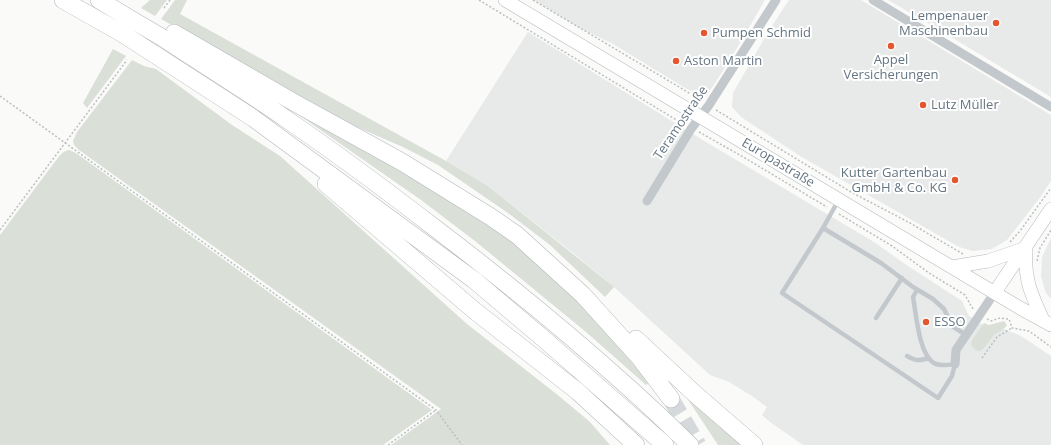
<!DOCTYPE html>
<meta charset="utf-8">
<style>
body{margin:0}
canvas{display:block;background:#fafaf8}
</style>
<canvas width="1051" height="445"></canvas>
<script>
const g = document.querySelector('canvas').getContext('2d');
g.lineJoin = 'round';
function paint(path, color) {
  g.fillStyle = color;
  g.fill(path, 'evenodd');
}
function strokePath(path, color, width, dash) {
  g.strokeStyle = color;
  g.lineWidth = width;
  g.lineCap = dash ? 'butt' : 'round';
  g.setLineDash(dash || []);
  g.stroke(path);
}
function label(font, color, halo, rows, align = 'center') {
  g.font = font + ' "Open Sans",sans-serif';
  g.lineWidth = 4;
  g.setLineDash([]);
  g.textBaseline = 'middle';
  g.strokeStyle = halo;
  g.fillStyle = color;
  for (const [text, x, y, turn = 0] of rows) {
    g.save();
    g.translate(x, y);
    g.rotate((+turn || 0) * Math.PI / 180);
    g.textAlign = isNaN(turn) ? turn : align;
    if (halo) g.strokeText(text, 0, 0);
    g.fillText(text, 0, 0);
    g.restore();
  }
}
paint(new Path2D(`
 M 534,0 L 765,0 L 730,60 L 711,89 L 706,92 L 698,94 L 685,88 L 613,44 L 580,28 Z
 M 789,0 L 861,0 L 1051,115 L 1051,181 L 1039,199 L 1007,240 L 992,249 L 973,251 L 959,247 L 800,156 L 741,117 L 732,107 L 733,93 L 768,32 Z
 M 888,0 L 1051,0 L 1051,97 L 926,22 Z
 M 528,32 L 701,139 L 874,242 L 905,264 L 962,301 L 969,316 L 985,326 L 999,327 L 1021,336 L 1051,356 L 1051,445 L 803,445 L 770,422 L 762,415 L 767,407 L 752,396 L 729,382 L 710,375 L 614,287 L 573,253 L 488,186 L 446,161 Z
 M 1051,238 L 1051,299 L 1046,293 L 1041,277 L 1042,257 Z`), '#e8e9e9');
paint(new Path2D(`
 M 150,0 L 167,0 L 155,16 L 141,8 Z
 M 175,0 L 187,0 L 180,14 L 446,161 L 488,186 L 614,287 L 605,297 L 550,245 L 508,213 L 438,165 L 403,147 L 352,125 L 161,19 Z
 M 113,49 L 126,56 L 87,108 L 83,103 Z
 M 132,60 L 144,66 L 156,69 L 232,125 L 280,156 L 467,324 L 559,396 L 590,422 L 610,445 L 391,445 L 441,409 L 79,150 L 74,145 L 73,141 L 77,132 Z
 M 286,106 L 458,204 L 520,247 L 546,269 L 599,323 L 649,383 L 646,385 L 586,332 L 475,241 L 421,200 Z
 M 69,150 L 76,153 L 432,410 L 383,445 L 0,445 L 0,235 L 57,159 C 61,154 63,151 69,150 Z
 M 1004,321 L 1007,325 C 1004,330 999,331 994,335 C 988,340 981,361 971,345 L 972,340 L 984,323 L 989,325 Z
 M 683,392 L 747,445 L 718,445 Z`), '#dadfd7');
strokePath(new Path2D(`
 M 671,399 L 698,445`), '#d5d9db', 17, [17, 8]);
const secondary = new Path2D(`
 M 505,0 L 1020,308 L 1051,325
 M 1026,250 C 1024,279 1031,294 1043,320
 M 952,267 L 988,261 L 1026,248
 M 995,292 L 1051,209`);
const highway = new Path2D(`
 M 63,0 L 123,34
 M 99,0 L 134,21
 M 174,33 L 295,103 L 402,162 L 491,217 L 517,235 L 583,295 L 640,358 L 671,399
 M 163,38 C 205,66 248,92 289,121 C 339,155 387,191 435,228 C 523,295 610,367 690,445
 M 154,54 L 253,118 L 474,280 L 545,340 L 665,445
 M 326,184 L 475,311 L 577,391 L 636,445
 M 636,339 L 694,393 L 754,445`);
strokePath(secondary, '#b3babf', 14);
strokePath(highway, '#b4b9bd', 18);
strokePath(new Path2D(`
 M 479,0 L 683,124
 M 533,0 L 701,100
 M 164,8 L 170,0
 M 0,96 L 436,410 L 462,445
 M 716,110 L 851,192 L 910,223 L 963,254
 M 699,132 L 745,158 L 827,207
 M 839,214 L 892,246 L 929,273 L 965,295 L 973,309
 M 0,230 L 127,60
 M 1010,242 L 1020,231 L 1051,188
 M 1037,261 L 1040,248 L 1051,230
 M 987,319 L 991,321 L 1000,318 L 1009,319 L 1012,328 L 1029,331 L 1051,347
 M 982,358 L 997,337 L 1012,328
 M 388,445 L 436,410`), '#bbbfc2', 1.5, [2, 2]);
strokePath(new Path2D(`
 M 838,201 L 823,228 L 782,293 L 938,398 L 952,376 L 955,364 C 948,365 942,366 936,364 C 919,358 916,313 913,297 L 917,290
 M 823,228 L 881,263 L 913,287 L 933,299 L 944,309 L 952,326 L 966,335
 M 876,318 L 902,278
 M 907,356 C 916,361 919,361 929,358`), '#c3c8cc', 4.5);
strokePath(new Path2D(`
 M 873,0 L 1051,107
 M 647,201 L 691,129 L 709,105 L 776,0
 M 955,364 L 956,350 L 995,292`), '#c3c8cc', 9);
strokePath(secondary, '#fff', 13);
strokePath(highway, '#fff', 17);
const highwayBridge = new Path2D(`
 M 134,21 L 163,38
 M 123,34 L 154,54`);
strokePath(highwayBridge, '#b4b9bd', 18, []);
strokePath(highwayBridge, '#fff', 17);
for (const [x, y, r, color] of [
 [996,23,4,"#e4572e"],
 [704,33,4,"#e4572e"],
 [891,46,4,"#e4572e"],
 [676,61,4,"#e4572e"],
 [923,105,4,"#e4572e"],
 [955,180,4,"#e4572e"],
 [926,322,4,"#e4572e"]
]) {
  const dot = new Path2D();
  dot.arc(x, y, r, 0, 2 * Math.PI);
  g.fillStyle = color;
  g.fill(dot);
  strokePath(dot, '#fff', 1.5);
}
label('13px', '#657683', '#fff', [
 ["Lempenauer",988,16,"right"],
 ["Maschinenbau",988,31,"right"],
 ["Pumpen Schmid",712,33],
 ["Appel",891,60,"center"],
 ["Versicherungen",891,75,"center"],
 ["Aston Martin",684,61],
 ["Lutz Müller",931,105],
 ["Kutter Gartenbau",947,173,"right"],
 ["GmbH & Co. KG",947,188,"right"],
 ["ESSO",934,322]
], 'left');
label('13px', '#657683', '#fff', [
 ["Teramostraße",681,123,-56],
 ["Europastraße",778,163,31]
]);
</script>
